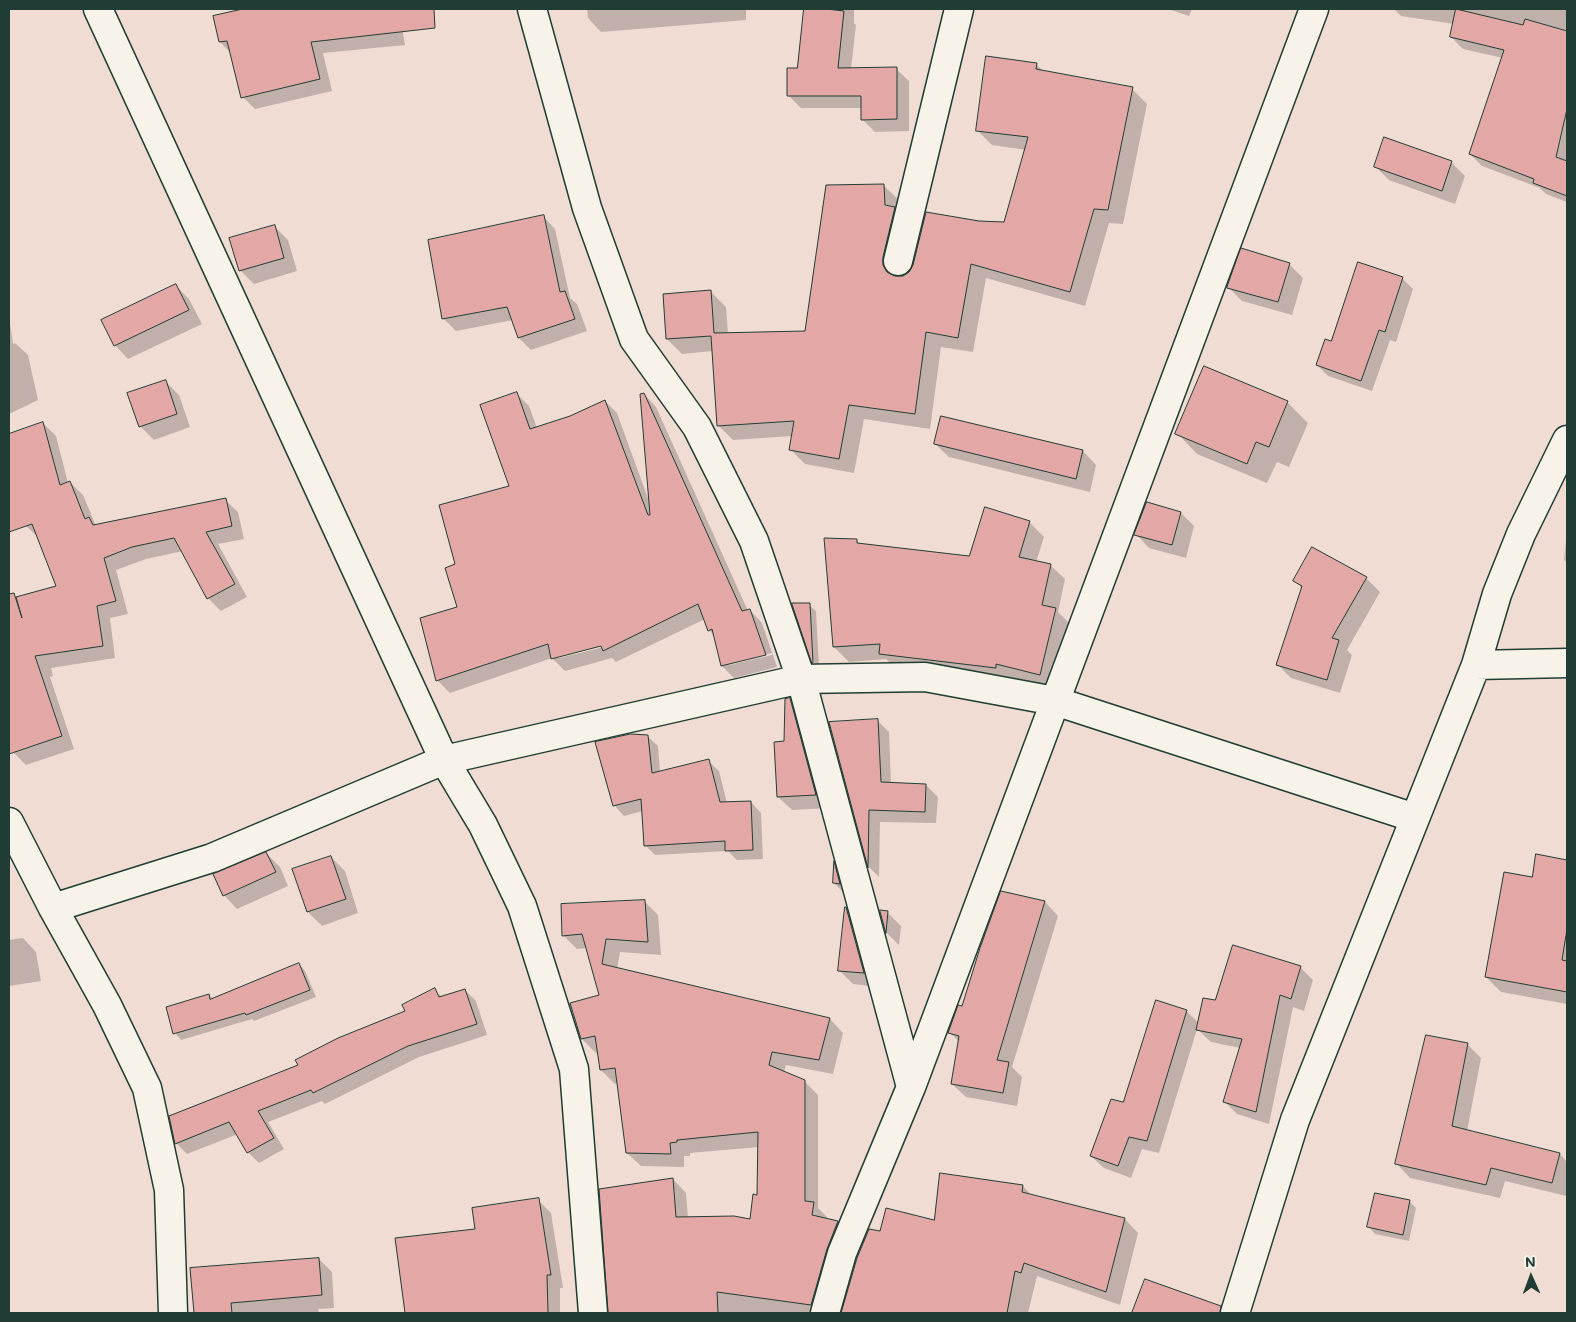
<!DOCTYPE html>
<style>
body{margin:0}
#map{position:relative;width:1576px;height:1322px;overflow:hidden;background:#f1dcd4;font-family:Mali,sans-serif}
canvas{display:block}
.frame{position:absolute;inset:0;border:10px solid #1f3d34;pointer-events:none}
.north{position:absolute;left:1506px;top:1252px;width:50px;height:50px;-webkit-text-stroke:4px #f7f3e8;paint-order:stroke;rotate:358deg;font-size:14px;font-weight:700;line-height:20px;text-align:center;color:#1f3d34}
.north::after{content:'';display:block;margin:auto;width:18px;height:22px;background:#1f3d34;clip-path:polygon(50% 0,100% 100%,50% 72%,0 100%)}
</style>
<div id="map">
<canvas width="1576" height="1322"></canvas>
<div class="frame"></div>
<div class="north">N</div>
</div>
<script>
const g = document.querySelector('canvas').getContext('2d');
g.lineJoin = 'round';
function paint(path, color) {
  g.fillStyle = color;
  g.fill(path, 'evenodd');
}
function strokePath(path, color, width, dash) {
  g.strokeStyle = color;
  g.lineWidth = width;
  g.lineCap = dash ? 'butt' : 'round';
  g.setLineDash(dash || []);
  g.stroke(path);
}
paint(new Path2D(`
 M 248,9 L 399,9 L 405,45 L 323,53 L 332,91 L 255,109 L 243,97 L 231,53 L 220,42 L 214,17 Z
 M 587,9 L 746,9 L 746,20 L 601,32 L 588,18 Z
 M 805,9 L 854,9 L 854,23 L 856,25 L 851,69 L 896,69 L 909,81 L 909,131 L 875,132 L 862,119 L 862,108 L 801,108 L 788,95 L 798,69 Z
 M 1168,9 L 1192,9 L 1189,16 Z
 M 1394,9 L 1567,9 L 1567,202 L 1546,194 L 1540,188 L 1482,166 L 1470,154 L 1503,58 L 1463,49 L 1451,37 L 1454,24 L 1401,16 Z
 M 1036,64 L 1043,71 L 1132,89 L 1147,104 L 1123,224 L 1109,223 L 1085,306 L 986,278 L 973,352 L 941,347 L 930,429 L 864,419 L 854,473 L 805,464 L 790,449 L 792,436 L 733,440 L 718,425 L 713,351 L 682,354 L 667,339 L 711,292 L 726,307 L 728,334 L 806,333 L 884,186 L 899,200 L 897,277 L 903,277 L 979,222 L 1005,224 L 1026,150 L 992,145 L 977,130 Z
 M 1385,139 L 1452,163 L 1465,176 L 1455,204 L 1389,180 L 1375,166 Z
 M 543,216 L 555,229 L 570,298 L 577,304 L 587,331 L 531,350 L 519,338 L 513,320 L 456,331 L 444,319 Z
 M 274,226 L 288,240 L 297,271 L 254,284 L 240,270 Z
 M 1289,264 L 1303,278 L 1292,315 L 1242,301 L 1228,287 Z
 M 1402,278 L 1413,289 L 1396,342 L 1390,340 L 1372,391 L 1328,376 L 1317,365 L 1332,342 Z
 M 176,286 L 189,299 L 202,324 L 128,359 L 115,345 Z
 M 9,317 L 13,344 L 15,343 L 28,355 L 38,400 L 9,414 Z
 M 1205,368 L 1287,402 L 1308,423 L 1289,467 L 1277,462 L 1267,483 L 1197,454 L 1177,433 Z
 M 166,382 L 179,395 L 190,427 L 154,440 L 140,426 Z
 M 517,394 L 529,406 L 537,428 L 570,417 L 605,401 L 617,413 L 649,501 L 644,394 L 656,407 L 748,611 L 750,610 L 762,623 L 777,667 L 734,678 L 722,666 L 715,637 L 709,630 L 705,619 L 616,662 L 612,658 L 565,671 L 552,658 L 450,693 L 438,681 L 422,619 L 458,608 L 457,565 L 511,487 ZM 607,643 L 608,646 L 559,658 L 559,656 ZM 772,653 L 772,655 L 729,665 L 729,663 Z
 M 43,423 L 56,436 L 68,483 L 70,482 L 83,495 L 96,526 L 225,500 L 238,512 L 244,539 L 218,544 L 247,597 L 221,611 L 208,598 L 183,551 L 146,559 L 116,570 L 128,614 L 110,618 L 115,658 L 51,668 L 53,676 L 50,677 L 74,749 L 26,765 L 13,752 L 9,739 L 9,600 L 58,587 L 39,538 L 26,526 L 9,459 L 9,435 Z
 M 935,444 L 1083,451 L 1096,465 L 1090,492 L 949,457 Z
 M 1181,513 L 1194,526 L 1186,558 L 1149,548 L 1136,534 Z
 M 1029,522 L 1044,537 L 1036,562 L 1050,565 L 1065,579 L 1058,612 L 1070,624 L 1054,688 L 1011,678 L 1010,682 L 895,668 L 886,659 L 849,662 L 834,647 L 856,540 L 860,544 L 970,558 Z
 M 1567,530 L 1567,563 L 1564,560 Z
 M 1366,578 L 1380,592 L 1347,650 L 1352,655 L 1340,693 L 1291,678 L 1277,664 L 1302,588 L 1295,581 Z
 M 794,605 L 809,605 L 816,611 L 819,667 L 814,662 Z
 M 789,699 L 803,713 L 829,808 L 792,810 L 778,797 Z
 M 877,720 L 889,732 L 891,784 L 926,785 L 938,797 L 936,823 L 880,822 L 879,877 L 869,867 L 830,723 Z
 M 647,736 L 658,746 L 660,773 L 708,761 L 719,771 L 727,803 L 751,802 L 761,813 L 763,859 L 737,860 L 728,851 L 655,855 L 645,845 L 643,811 L 624,816 L 614,805 Z
 M 266,853 L 280,867 L 288,886 L 237,909 L 224,895 Z
 M 1537,856 L 1567,861 L 1567,1004 L 1501,992 L 1486,977 L 1533,878 Z
 M 331,857 L 345,871 L 358,913 L 322,926 L 308,912 L 293,870 Z
 M 835,864 L 847,876 L 848,897 L 834,883 Z
 M 1002,892 L 1045,902 L 1058,916 L 1012,1067 L 1022,1077 L 1017,1106 L 966,1097 L 952,1084 L 959,1042 L 950,1032 L 963,1007 Z
 M 644,901 L 658,915 L 661,955 L 620,952 L 617,969 L 830,1019 L 843,1033 L 833,1074 L 786,1065 L 784,1072 L 804,1081 L 818,1095 L 818,1208 L 827,1217 L 827,1220 L 838,1223 L 851,1236 L 826,1313 L 609,1313 L 673,1179 L 686,1193 L 688,1218 L 751,1220 L 758,1196 L 759,1147 L 690,1153 L 690,1156 L 684,1156 L 684,1167 L 641,1166 L 627,1153 L 618,1083 L 615,1084 L 601,1070 L 599,1052 L 596,1053 L 582,1039 L 601,995 L 587,948 L 577,949 L 563,935 Z
 M 847,910 L 860,922 L 877,987 L 853,984 L 839,970 Z
 M 881,912 L 887,912 L 901,926 L 899,945 L 887,933 Z
 M 23,938 L 36,952 L 41,981 L 9,986 L 9,940 Z
 M 1234,947 L 1301,968 L 1313,980 L 1304,1011 L 1293,1007 L 1269,1124 L 1237,1114 L 1224,1101 L 1240,1048 L 1211,1042 L 1197,1029 L 1159,1153 L 1142,1149 L 1131,1178 L 1104,1168 L 1091,1156 L 1186,1011 L 1199,1023 L 1216,1001 Z
 M 299,964 L 305,971 L 316,997 L 254,1021 L 252,1019 L 181,1040 L 175,1033 L 209,995 L 213,999 Z
 M 434,990 L 442,997 L 465,990 L 476,1001 L 487,1035 L 419,1057 L 325,1104 L 322,1101 L 268,1122 L 284,1149 L 259,1163 L 248,1152 L 238,1134 L 187,1154 L 176,1143 L 300,1066 L 407,1011 Z
 M 1467,1044 L 1481,1058 L 1467,1131 L 1560,1154 L 1567,1162 L 1566,1196 L 1505,1181 L 1500,1198 L 1410,1178 L 1397,1164 Z
 M 1023,1186 L 1032,1196 L 1125,1219 L 1138,1233 L 1120,1305 L 1037,1276 L 1028,1313 L 842,1313 L 858,1259 L 881,1233 L 935,1222 Z
 M 538,1200 L 551,1213 L 563,1288 L 560,1288 L 560,1313 L 406,1313 L 397,1239 L 477,1230 Z
 M 1410,1202 L 1416,1208 L 1409,1241 L 1375,1234 L 1369,1227 Z
 M 319,1259 L 332,1272 L 334,1308 L 318,1309 L 319,1313 L 195,1313 L 192,1269 Z`), '#0003');
const building = new Path2D(`
 M 243,9 L 434,9 L 435,28 L 311,42 L 320,79 L 241,98 L 227,41 L 219,42 L 213,16 Z
 M 804,9 L 826,9 L 844,11 L 838,68 L 897,67 L 897,119 L 861,120 L 861,96 L 787,96 L 787,68 L 797,68 Z
 M 1456,9 L 1523,25 L 1525,19 L 1567,31 L 1567,109 L 1556,157 L 1567,161 L 1567,196 L 1533,183 L 1534,179 L 1469,154 L 1504,50 L 1450,37 Z
 M 986,56 L 1037,63 L 1036,69 L 1133,87 L 1108,210 L 1094,209 L 1070,292 L 971,264 L 958,338 L 926,332 L 915,414 L 849,405 L 839,459 L 789,450 L 794,421 L 717,426 L 711,336 L 666,339 L 663,294 L 711,290 L 714,333 L 805,331 L 826,185 L 884,184 L 885,205 L 895,207 L 883,257 L 883,265 L 887,272 L 895,276 L 903,276 L 909,272 L 913,265 L 926,212 L 979,221 L 1004,222 L 1028,137 L 976,131 Z
 M 1384,137 L 1452,161 L 1442,191 L 1374,167 Z
 M 544,215 L 560,292 L 565,291 L 575,319 L 518,338 L 507,307 L 442,319 L 428,240 Z
 M 275,225 L 284,258 L 239,271 L 229,238 Z
 M 1241,248 L 1290,263 L 1278,302 L 1227,288 Z
 M 1358,262 L 1403,277 L 1385,332 L 1379,330 L 1361,381 L 1316,365 L 1325,339 L 1331,341 Z
 M 176,284 L 189,310 L 114,346 L 101,320 Z
 M 1204,366 L 1288,401 L 1269,447 L 1256,442 L 1247,464 L 1175,434 Z
 M 166,380 L 177,414 L 139,427 L 127,393 Z
 M 517,392 L 530,429 L 570,416 L 605,400 L 648,515 L 650,515 L 640,394 L 644,393 L 742,611 L 750,609 L 766,655 L 721,666 L 712,629 L 708,631 L 698,604 L 603,651 L 601,646 L 551,659 L 548,644 L 436,681 L 420,618 L 457,607 L 445,568 L 455,564 L 439,505 L 509,486 L 480,405 Z
 M 941,416 L 1083,450 L 1076,479 L 934,444 Z
 M 43,422 L 60,485 L 70,481 L 85,519 L 89,517 L 93,525 L 226,498 L 232,526 L 206,532 L 235,584 L 207,599 L 174,538 L 132,547 L 104,558 L 116,601 L 97,606 L 103,646 L 35,656 L 62,736 L 9,754 L 9,594 L 14,593 L 22,618 L 16,597 L 56,586 L 32,524 L 9,532 L 9,434 Z
 M 1147,502 L 1181,512 L 1172,545 L 1134,535 Z
 M 985,507 L 1030,521 L 1019,557 L 1051,564 L 1042,605 L 1056,608 L 1040,675 L 996,664 L 996,668 L 879,654 L 880,644 L 833,647 L 824,538 L 857,539 L 857,543 L 969,556 Z
 M 1312,547 L 1367,577 L 1332,638 L 1339,640 L 1327,680 L 1276,665 L 1302,586 L 1293,581 Z
 M 792,603 L 810,603 L 813,663 L 812,663 Z
 M 790,698 L 816,795 L 777,797 L 774,742 L 784,741 L 785,699 Z
 M 878,719 L 881,782 L 926,784 L 925,812 L 869,810 L 868,868 L 829,722 Z
 M 631,734 L 648,735 L 652,773 L 709,759 L 720,802 L 751,801 L 753,850 L 725,851 L 725,841 L 644,846 L 641,799 L 613,806 L 595,742 Z
 M 266,852 L 276,872 L 223,896 L 213,874 Z
 M 1536,854 L 1567,860 L 1567,929 L 1562,960 L 1567,961 L 1567,992 L 1485,977 L 1504,872 L 1532,877 Z
 M 331,856 L 346,899 L 307,912 L 292,869 Z
 M 834,861 L 840,884 L 833,883 Z
 M 1001,891 L 1045,901 L 997,1060 L 1009,1062 L 1003,1093 L 951,1084 L 959,1036 L 948,1033 L 958,1005 L 962,1006 L 980,948 Z
 M 645,900 L 648,942 L 606,939 L 602,964 L 830,1018 L 819,1060 L 772,1052 L 769,1065 L 805,1080 L 805,1201 L 814,1202 L 812,1215 L 838,1221 L 827,1249 L 811,1305 L 717,1292 L 718,1313 L 608,1313 L 599,1189 L 673,1178 L 676,1217 L 734,1216 L 750,1219 L 753,1194 L 757,1195 L 758,1132 L 677,1140 L 677,1142 L 670,1143 L 671,1154 L 626,1153 L 615,1068 L 600,1070 L 595,1036 L 581,1039 L 570,1003 L 599,995 L 582,934 L 562,936 L 561,904 Z
 M 845,907 L 846,907 L 864,973 L 838,971 Z
 M 880,910 L 888,911 L 886,933 Z
 M 1233,945 L 1301,966 L 1291,999 L 1280,995 L 1256,1112 L 1223,1102 L 1242,1039 L 1196,1030 L 1203,998 L 1215,1000 Z
 M 299,963 L 310,990 L 246,1015 L 245,1013 L 173,1034 L 166,1007 L 209,994 L 210,999 Z
 M 435,988 L 439,997 L 465,989 L 477,1024 L 408,1046 L 313,1093 L 311,1090 L 258,1111 L 274,1138 L 247,1153 L 229,1122 L 175,1144 L 169,1116 L 298,1065 L 295,1060 L 338,1038 L 405,1011 L 402,1005 Z
 M 1156,1000 L 1187,1010 L 1147,1141 L 1129,1137 L 1118,1166 L 1090,1156 L 1111,1099 L 1123,1102 Z
 M 1426,1035 L 1468,1043 L 1452,1126 L 1560,1153 L 1552,1183 L 1491,1168 L 1486,1185 L 1395,1164 Z
 M 940,1173 L 1023,1185 L 1022,1192 L 1125,1218 L 1106,1292 L 1024,1263 L 1021,1273 L 1015,1271 L 1007,1313 L 841,1313 L 857,1258 L 869,1229 L 880,1231 L 886,1208 L 934,1220 Z
 M 1375,1193 L 1410,1200 L 1403,1235 L 1367,1227 Z
 M 539,1198 L 551,1275 L 547,1275 L 548,1313 L 405,1313 L 395,1238 L 475,1229 L 472,1208 Z
 M 319,1258 L 322,1295 L 231,1303 L 232,1313 L 194,1313 L 190,1268 Z
 M 1145,1279 L 1221,1306 L 1220,1313 L 1132,1313 Z`);
paint(building, '#e3a8a6');
strokePath(building, '#1f3d34', 1);
const street = new Path2D(`
 M 98,9 L 444,760 L 483,825 L 522,906 L 574,1069 L 593,1313
 M 532,9 L 587,208 L 634,339 L 697,427 L 754,541 L 801,679 L 911,1087
 M 898,261 L 959,9
 M 1476,665 L 1567,663
 M 9,822 L 53,908 L 107,1005 L 147,1088 L 169,1190 L 173,1313
 M 53,908 L 212,858 L 444,760 L 801,679 L 925,677 L 1055,701 L 1415,818
 M 825,1313 L 842,1253 L 911,1087 L 1314,9
 M 1235,1313 L 1295,1120 L 1476,665 L 1497,594 L 1521,534 L 1567,440`);
strokePath(street, '#1f3d34', 31);
strokePath(street, '#f7f3e8', 28);
</script>
